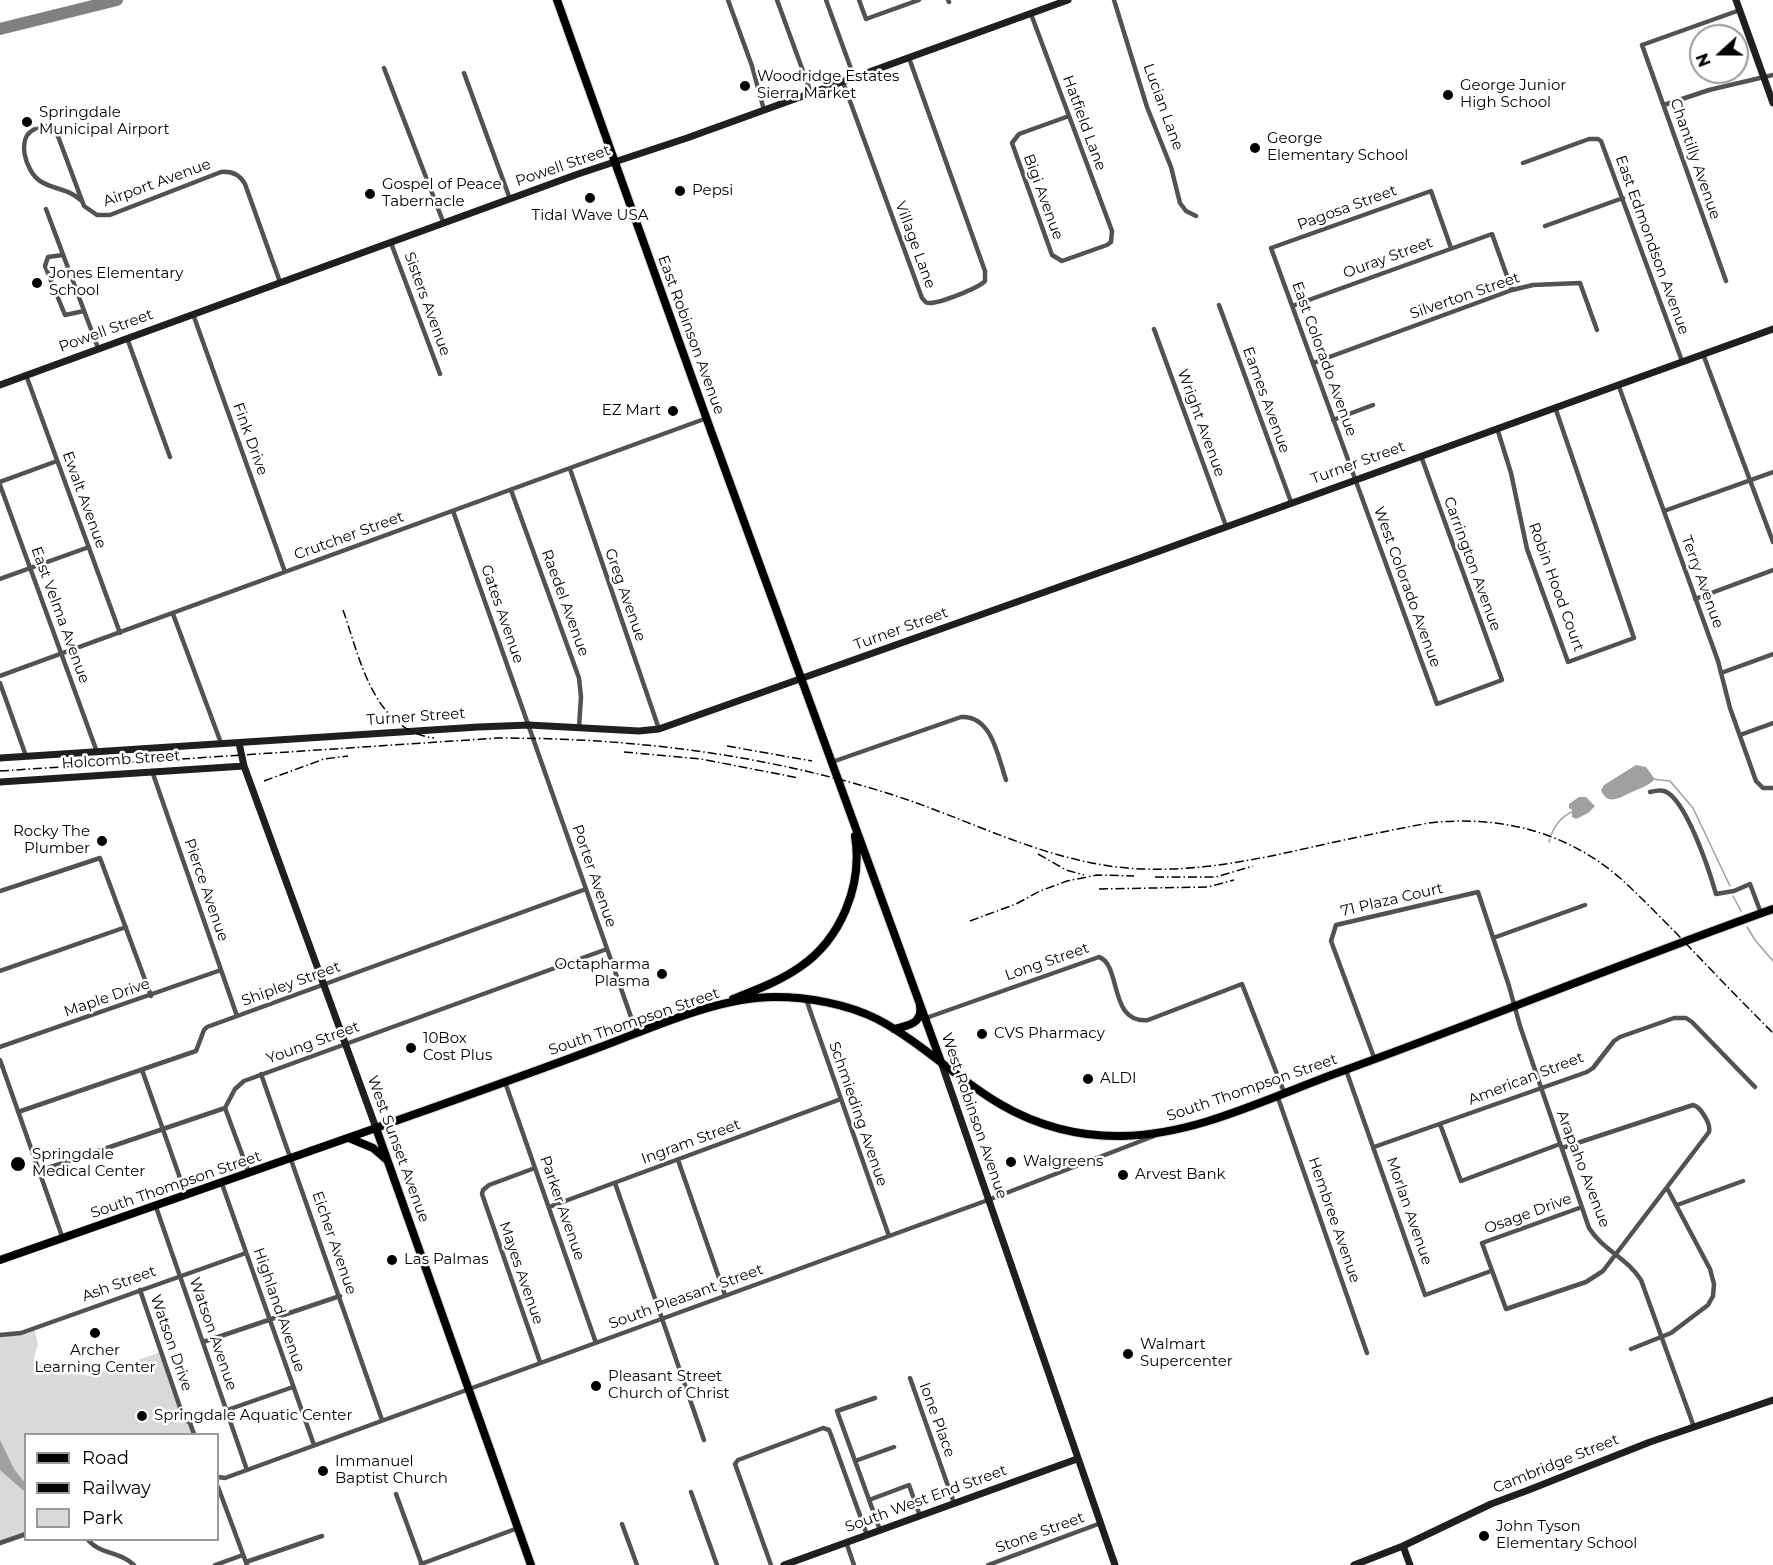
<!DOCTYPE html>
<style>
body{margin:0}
#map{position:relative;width:1773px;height:1565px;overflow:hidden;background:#fff;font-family:Montserrat,sans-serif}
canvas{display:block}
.legend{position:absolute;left:24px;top:1433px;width:195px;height:108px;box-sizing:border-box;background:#fff;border:2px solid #999;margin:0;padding:8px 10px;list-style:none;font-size:18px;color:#000}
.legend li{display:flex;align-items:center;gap:12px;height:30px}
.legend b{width:30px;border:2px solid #999}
.north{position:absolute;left:1689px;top:24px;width:60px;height:60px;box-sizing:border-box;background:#fff;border:2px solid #999;border-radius:50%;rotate:249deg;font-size:16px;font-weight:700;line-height:24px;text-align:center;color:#000}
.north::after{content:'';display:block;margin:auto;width:21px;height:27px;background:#000;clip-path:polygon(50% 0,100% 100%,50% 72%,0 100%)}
</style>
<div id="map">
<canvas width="1773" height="1565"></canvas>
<ul class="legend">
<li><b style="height:8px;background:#000"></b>Road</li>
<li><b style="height:8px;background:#000"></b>Railway</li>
<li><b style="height:16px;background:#d9d9d9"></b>Park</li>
</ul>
<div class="north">N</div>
</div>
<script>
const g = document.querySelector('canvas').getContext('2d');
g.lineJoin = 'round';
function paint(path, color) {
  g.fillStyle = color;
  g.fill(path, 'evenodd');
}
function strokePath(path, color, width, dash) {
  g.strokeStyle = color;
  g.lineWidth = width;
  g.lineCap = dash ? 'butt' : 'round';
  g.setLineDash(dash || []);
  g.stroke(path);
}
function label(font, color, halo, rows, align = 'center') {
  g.font = font + ' Montserrat,sans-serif';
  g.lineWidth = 5;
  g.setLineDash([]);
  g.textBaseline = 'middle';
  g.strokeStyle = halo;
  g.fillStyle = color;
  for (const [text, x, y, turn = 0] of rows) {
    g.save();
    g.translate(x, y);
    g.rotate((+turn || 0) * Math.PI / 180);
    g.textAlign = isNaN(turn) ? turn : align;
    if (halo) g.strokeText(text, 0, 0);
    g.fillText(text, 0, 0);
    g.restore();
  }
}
paint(new Path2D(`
 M 34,1328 L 38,1344 L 34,1357 L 37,1364 L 51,1370 L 91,1376 L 161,1352 L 184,1419 L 190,1423 L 194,1434 L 26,1434 L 25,1534 L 0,1543 L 0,1335 L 10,1334 Z`), '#d9d9d9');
paint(new Path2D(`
 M 1636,765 L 1646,767 L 1654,778 L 1653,781 C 1646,787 1638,789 1630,793 C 1619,798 1607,806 1601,790 L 1604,785 Z
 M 1579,797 L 1586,797 L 1595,806 L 1588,813 L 1576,819 L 1572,817 L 1572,810 L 1569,808 L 1569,804 Z
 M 0,1440 L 14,1469 L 25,1483 L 25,1492 L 0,1470 Z`), '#a0a0a0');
strokePath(new Path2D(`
 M 1652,779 L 1670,781 L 1693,808 L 1730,886
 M 1551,835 C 1556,824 1561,817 1572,812
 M 1549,842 L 1550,839
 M 1733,896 L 1741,911
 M 1747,927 L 1755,940 L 1773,961`), '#a0a0a0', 1.5);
strokePath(new Path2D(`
 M 0,29 L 117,0`), '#808080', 12);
const primary = new Path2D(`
 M 0,1260 L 376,1128`);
const highway = new Path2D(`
 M 557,0 L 711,431 L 941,1062
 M 733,999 C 756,990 780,981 800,967 C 841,939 863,885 855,836
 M 894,1029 C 908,1026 923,1023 920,1006
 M 349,1138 L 373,1148 L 387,1160
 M 531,1565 L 376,1128 C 449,1102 523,1076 595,1049 C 650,1029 716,997 775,997 C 808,997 847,1004 877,1019 C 921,1042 957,1079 1000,1104 C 1037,1126 1080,1137 1122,1136 C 1196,1135 1268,1098 1337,1073 C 1483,1020 1627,961 1773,909`);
strokePath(primary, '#dbdbdb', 9);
strokePath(highway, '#dbdbdb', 10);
strokePath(new Path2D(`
 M 728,0 L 752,66 L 764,110
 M 777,0 L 811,93
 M 826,0 L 854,77
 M 859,0 L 866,19 L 919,0
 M 948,0 L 949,2
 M 1114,0 L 1147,107 L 1171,167 L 1180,203 L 1186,211 L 1196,216
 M 1031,14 L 1112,231 L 1111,242 L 1107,245 L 1062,261 L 1052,255 L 1012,143 L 1019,134 L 1069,116
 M 384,68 L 444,224
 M 464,73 L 510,199
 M 843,82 L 922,298 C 926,302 925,303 930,303 C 940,303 979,288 985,281 L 985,271 L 909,58
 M 1664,105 L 1709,90 L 1773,75
 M 39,128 L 49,126 L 56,131 L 84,206 L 97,215 L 110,215 L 221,172 C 232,171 240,175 245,184 L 280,282
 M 35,129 C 15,137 26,172 40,181 C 54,190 68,188 82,201
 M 1523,163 L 1589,139 L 1598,139 L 1601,141 L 1682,361
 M 46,209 L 98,348
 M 1545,226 L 1623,198
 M 391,243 L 440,374
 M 63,255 L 48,257 L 45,266 L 65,315 L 84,311
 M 1726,281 L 1642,45 L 1740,10
 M 1219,305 L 1291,502
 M 1292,306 L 1492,234 L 1512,290
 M 193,314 L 285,572
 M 1154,329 L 1226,526
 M 127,338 L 170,457
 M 1703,354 L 1773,542
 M 1313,363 L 1512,290 L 1533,285 L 1580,283 L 1597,330
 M 26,375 L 120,633
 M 1618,384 L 1718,661 L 1730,708 L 1756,781 L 1763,788 L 1773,788
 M 1333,420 L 1373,405
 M 1497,428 L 1511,473 L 1527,549 L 1568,662 L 1634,638 L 1555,407
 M 1421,456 L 1502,680 L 1437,704 L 1271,248 L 1431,191 L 1451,248
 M 570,469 L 659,729
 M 0,482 L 57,461
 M 0,485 L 97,752
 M 511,490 L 579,678 L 581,697 L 579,727
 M 453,511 L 637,1034
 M 1664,511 L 1773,472
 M 0,579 L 89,547
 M 1695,599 L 1773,570
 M 173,614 L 221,743
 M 1721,673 L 1773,654
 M 0,676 L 707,418
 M 0,683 L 26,756
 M 1740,735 L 1773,723
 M 832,762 L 961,717 C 992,715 998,757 1006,780
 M 152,771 L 237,1016
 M 1650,792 C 1654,791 1660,790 1664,791 C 1686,798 1710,873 1716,894 L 1734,891 L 1750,884 L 1761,913
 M 0,891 L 100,858 L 151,996
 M 1493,938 L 1585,905
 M 0,971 L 126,927
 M 806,999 L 889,1236
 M 926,1018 L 1099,957 C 1122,965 1108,1024 1148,1020 L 1242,984 L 1284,1092
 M 0,1047 L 221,970
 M 0,1060 L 63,1239
 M 1375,1060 L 1331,941 L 1336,925 L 1478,892 L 1509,986 L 1520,1026 L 1589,1228 C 1603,1250 1627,1258 1641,1280 L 1694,1427
 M 142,1070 L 186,1195
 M 1346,1070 L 1425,1295 L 1491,1271
 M 261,1074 L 382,1420
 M 505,1082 L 596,1343
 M 1277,1095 L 1367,1353
 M 225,1108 L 249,1173
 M 18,1112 L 196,1051 L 204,1030 L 207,1027 L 586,889
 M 1440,1124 L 1461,1181 L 1560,1144
 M 1374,1147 L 1587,1072 L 1593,1068 L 1614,1041 L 1620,1037 L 1674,1018 L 1686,1018 L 1692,1022 L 1755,1087
 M 1562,1148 L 1693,1105 C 1701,1107 1711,1124 1709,1132 L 1603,1271 L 1586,1282 L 1506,1309 L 1482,1243 L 1582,1207
 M 678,1160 L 725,1295
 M 535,1168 L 489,1185 L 483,1190 L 482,1194 L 540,1362
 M 39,1171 L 225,1108 L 235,1089 L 244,1081 L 607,949
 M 615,1183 L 704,1440
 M 222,1184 L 314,1445
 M 1677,1205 L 1743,1181
 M 156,1207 L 247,1470
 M 549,1207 L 841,1099
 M 140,1290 L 184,1419 L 190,1423 L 194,1434
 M 0,1335 L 21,1333 L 246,1253
 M 203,1342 L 340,1296
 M 1631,1349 L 1671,1333 L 1708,1305 L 1713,1296 L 1714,1284 L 1710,1269 L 1667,1188
 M 910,1378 L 954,1503
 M 875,1398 L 837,1411 L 880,1530
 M 190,1423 L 293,1387
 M 855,1461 L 894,1447
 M 218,1477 L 225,1478 L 988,1200 L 1154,1136
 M 218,1487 L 247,1565
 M 691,1492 L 717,1565
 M 396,1494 L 422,1565
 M 869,1500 L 909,1485 L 920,1516
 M 622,1524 L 637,1565
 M 88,1540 C 101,1555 120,1551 134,1565
 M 846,1542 L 854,1565
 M 0,1543 L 26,1534
 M 246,1562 L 322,1536
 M 421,1564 L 518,1528
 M 215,1565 L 243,1555
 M 771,1565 L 735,1464 L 738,1460 L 823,1428 L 829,1430 L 831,1435 L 867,1535
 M 988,1565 L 1101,1523`), '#525252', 4.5);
strokePath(new Path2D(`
 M 1736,0 L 1773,103
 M 0,385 L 578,174 L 687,138 L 1068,0
 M 239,743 L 244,766 L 376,1128
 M 0,758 L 478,727 L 529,725 L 639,731 L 659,729 L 1132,561 L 1773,329
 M 0,782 L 244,766
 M 941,1062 L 1115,1565
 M 1403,1546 L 1410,1565
 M 784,1565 L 1077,1459
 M 1354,1565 L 1403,1546 L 1491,1504 L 1526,1491 L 1650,1442 L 1773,1400`), '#1f1f1f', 7);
strokePath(primary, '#000', 8);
strokePath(highway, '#000', 8);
strokePath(new Path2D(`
 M 343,610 C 360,658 373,730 434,738
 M 727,746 L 812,761
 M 624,752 L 701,759 L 799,778
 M 0,771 L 499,738 C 632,738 763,754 890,794 C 969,819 1044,861 1127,868 C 1196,874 1264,858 1330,843 C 1363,836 1396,829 1429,823 C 1498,815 1566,831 1620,878 C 1640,896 1659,916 1678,935 C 1709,968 1741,1001 1773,1033
 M 264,781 L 324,759 L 348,756
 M 1038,854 L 1066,870 L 1084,875
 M 1155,877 L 1216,877 L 1253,866
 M 1099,889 L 1208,887 L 1234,880
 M 970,921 L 1016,904 L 1040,891 L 1067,881 L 1097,875 L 1134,876`), '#000', 1.5, [9, 3, 1.5, 3]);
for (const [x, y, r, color] of [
 [745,86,6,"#000"],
 [1448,95,6,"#000"],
 [27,122,6,"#000"],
 [1255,148,6,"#000"],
 [680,191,6,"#000"],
 [370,194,6,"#000"],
 [590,198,6,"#000"],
 [37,283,6,"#000"],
 [673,411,6,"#000"],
 [102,841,6,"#000"],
 [662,974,6,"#000"],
 [982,1034,6,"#000"],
 [411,1048,6,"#000"],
 [1088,1079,6,"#000"],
 [1011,1162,6,"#000"],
 [18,1164,8,"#000"],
 [1123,1175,6,"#000"],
 [392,1260,6,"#000"],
 [95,1333,6,"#000"],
 [1128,1354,6,"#000"],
 [596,1386,6,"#000"],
 [142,1416,6,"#000"],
 [323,1471,6,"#000"],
 [1484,1536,6,"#000"]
]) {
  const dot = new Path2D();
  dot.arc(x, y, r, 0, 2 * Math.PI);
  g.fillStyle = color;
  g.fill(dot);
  strokePath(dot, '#fff', 2);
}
label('15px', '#000', '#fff', [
 ["Woodridge Estates",757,77],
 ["Sierra Market",757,94],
 ["George Junior",1460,86],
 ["High School",1460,103],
 ["Springdale",39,113],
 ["Municipal Airport",39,130],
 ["George",1267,139],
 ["Elementary School",1267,156],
 ["Gospel of Peace",382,185],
 ["Tabernacle",382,202],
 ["Pepsi",692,191],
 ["Tidal Wave USA",590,216,"center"],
 ["Jones Elementary",49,274],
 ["School",49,291],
 ["EZ Mart",661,411,"right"],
 ["Rocky The",90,832,"right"],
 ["Plumber",90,849,"right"],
 ["Octapharma",650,965,"right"],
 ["Plasma",650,982,"right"],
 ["CVS Pharmacy",994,1034],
 ["10Box",423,1039],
 ["Cost Plus",423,1056],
 ["ALDI",1100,1079],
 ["Springdale",32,1155],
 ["Medical Center",32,1172],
 ["Walgreens",1023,1162],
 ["Arvest Bank",1135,1175],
 ["Las Palmas",404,1260],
 ["Walmart",1140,1345],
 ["Supercenter",1140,1362],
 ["Archer",95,1351,"center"],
 ["Learning Center",95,1368,"center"],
 ["Pleasant Street",608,1377],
 ["Church of Christ",608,1394],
 ["Springdale Aquatic Center",154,1416],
 ["Immanuel",335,1462],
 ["Baptist Church",335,1479],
 ["John Tyson",1496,1527],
 ["Elementary School",1496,1544]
], 'left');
label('15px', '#000', '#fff', [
 ["Lucian Lane",1163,107,70],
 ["Hatfield Lane",1084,123,70],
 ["Chantilly Avenue",1695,159,71],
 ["Powell Street",563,166,-19],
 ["Airport Avenue",157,183,-20],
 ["Bigi Avenue",1043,197,70],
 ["Pagosa Street",1347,208,-20],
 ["Village Lane",915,245,70],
 ["East Edmondson Avenue",1652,245,70],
 ["Ouray Street",1388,258,-20],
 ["Silverton Street",1465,296,-19],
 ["Sisters Avenue",427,304,70],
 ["Powell Street",106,331,-20],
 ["East Robinson Avenue",691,335,70],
 ["East Colorado Avenue",1324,359,70],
 ["Eames Avenue",1266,400,70],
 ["Wright Avenue",1201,423,70],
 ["Fink Drive",250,439,70],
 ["Turner Street",1358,463,-20],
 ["Ewalt Avenue",84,500,70],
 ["Crutcher Street",349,536,-20],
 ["Carrington Avenue",1472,564,70],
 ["Terry Avenue",1702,582,70],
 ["West Colorado Avenue",1407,587,70],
 ["Robin Hood Court",1556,587,70],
 ["Greg Avenue",625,595,71],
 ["Raedel Avenue",565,603,70],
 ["Gates Avenue",502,614,71],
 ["East Velma Avenue",60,615,70],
 ["Turner Street",901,629,-20],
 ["Turner Street",416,717,-4],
 ["Holcomb Street",121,760,-4],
 ["Porter Avenue",594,876,71],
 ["Pierce Avenue",206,890,71],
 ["71 Plaza Court",1392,900,-13],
 ["Long Street",1047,962,-19],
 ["Shipley Street",291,984,-20],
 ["Maple Drive",107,998,-19],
 ["South Thompson Street",634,1022,-19],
 ["Young Street",313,1043,-20],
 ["American Street",1526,1079,-21],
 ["South Thompson Street",1252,1088,-19],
 ["Schmieding Avenue",858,1114,71],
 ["West Robinson Avenue",974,1116,71],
 ["Ingram Street",691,1142,-20],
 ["West Sunset Avenue",398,1149,70],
 ["Arapaho Avenue",1583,1169,69],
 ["South Thompson Street",176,1185,-19],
 ["Parker Avenue",562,1208,71],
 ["Morlan Avenue",1409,1211,71],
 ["Osage Drive",1528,1214,-20],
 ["Hembree Avenue",1334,1220,71],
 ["Eicher Avenue",334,1243,71],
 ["Mayes Avenue",521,1273,71],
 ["Ash Street",119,1284,-20],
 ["South Pleasant Street",686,1297,-20],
 ["Highland Avenue",279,1310,71],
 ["Watson Avenue",213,1334,71],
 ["Watson Drive",171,1343,71],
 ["Ione Place",937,1420,70],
 ["Cambridge Street",1556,1464,-22],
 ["South West End Street",926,1499,-20],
 ["Stone Street",1040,1533,-20]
]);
</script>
